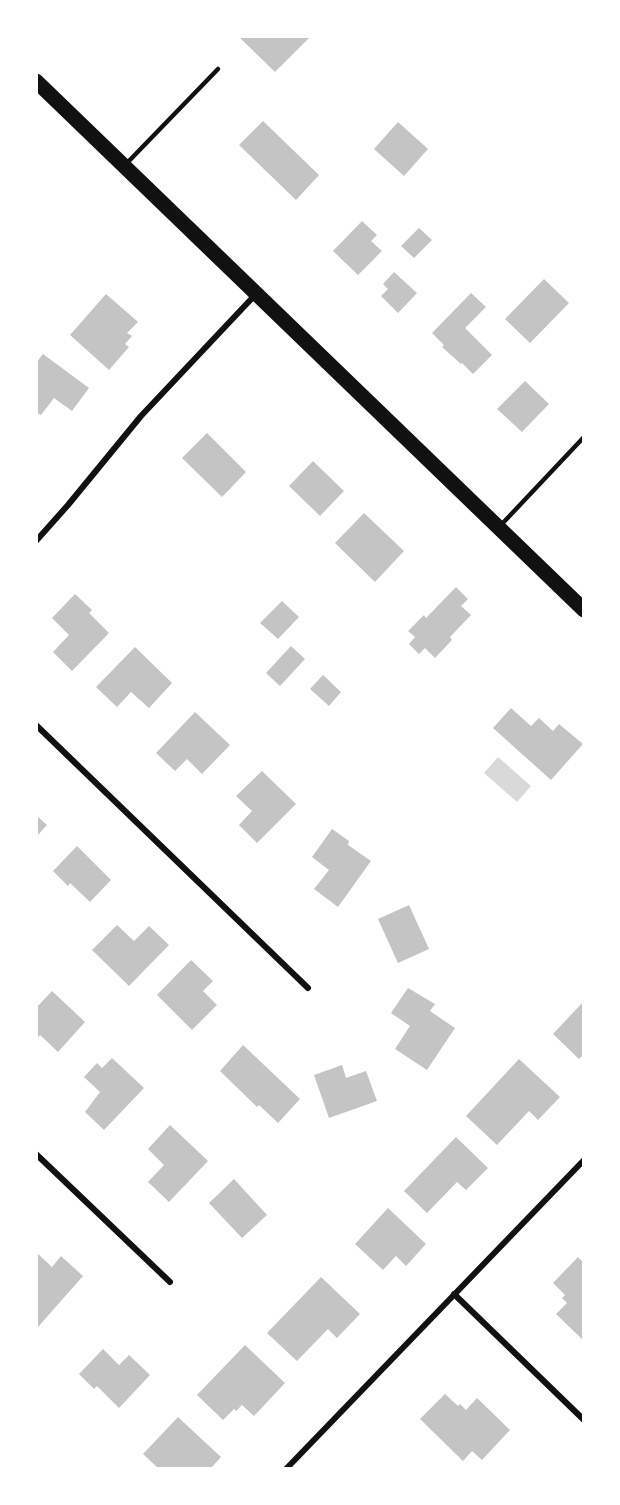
<!DOCTYPE html>
<style>
body{margin:0}
#map{position:relative;width:620px;height:1505px;overflow:hidden;background:#fff;font-family:Arial,sans-serif}
canvas{display:block}
.frame{position:absolute;inset:0;border:38px solid #fff;pointer-events:none}
</style>
<div id="map">
<canvas width="620" height="1505"></canvas>
<div class="frame"></div>
</div>
<script>
const g = document.querySelector('canvas').getContext('2d');
g.lineJoin = 'round';
function paint(path, color) {
  g.fillStyle = color;
  g.fill(path, 'evenodd');
}
function strokePath(path, color, width, dash) {
  g.strokeStyle = color;
  g.lineWidth = width;
  g.lineCap = dash ? 'butt' : 'round';
  g.setLineDash(dash || []);
  g.stroke(path);
}
paint(new Path2D(`
 M 498,757 L 531,786 L 517,802 L 484,773 Z`), '#d9d9d9');
paint(new Path2D(`
 M 238,36 L 311,36 L 275,72 Z
 M 263,121 L 319,175 L 296,200 L 239,145 Z
 M 398,122 L 428,149 L 404,176 L 374,149 Z
 M 362,221 L 377,235 L 371,241 L 382,251 L 358,275 L 333,251 Z
 M 419,228 L 432,240 L 414,258 L 401,246 Z
 M 394,272 L 417,293 L 398,313 L 381,296 L 388,289 L 383,284 Z
 M 544,279 L 569,303 L 530,343 L 505,319 Z
 M 471,293 L 486,307 L 465,328 L 492,355 L 473,374 L 462,363 L 461,364 L 442,347 L 444,345 L 432,333 Z
 M 106,294 L 138,322 L 127,333 L 132,336 L 125,344 L 129,347 L 109,370 L 70,335 Z
 M 43,354 L 89,388 L 72,411 L 54,398 L 41,415 L 36,412 L 36,363 Z
 M 525,381 L 549,404 L 522,432 L 497,409 Z
 M 207,433 L 246,472 L 222,497 L 182,458 Z
 M 313,461 L 344,491 L 320,516 L 289,486 Z
 M 364,513 L 404,551 L 375,582 L 335,543 Z
 M 456,587 L 468,599 L 461,606 L 471,615 L 450,637 L 452,640 L 435,658 L 425,648 L 419,654 L 409,644 L 415,637 L 408,631 L 424,615 L 426,618 Z
 M 75,594 L 92,610 L 89,613 L 109,633 L 72,671 L 53,652 L 69,635 L 52,618 Z
 M 282,601 L 299,617 L 278,639 L 260,623 Z
 M 291,646 L 305,659 L 280,686 L 266,673 Z
 M 135,647 L 172,683 L 149,708 L 131,692 L 117,707 L 96,687 Z
 M 323,675 L 341,692 L 329,706 L 310,689 Z
 M 511,708 L 531,726 L 539,718 L 553,731 L 559,724 L 583,744 L 551,780 L 493,728 Z
 M 195,712 L 230,745 L 202,774 L 187,759 L 175,771 L 156,753 Z
 M 262,771 L 296,804 L 257,843 L 239,825 L 252,811 L 236,796 Z
 M 36,815 L 47,825 L 36,837 Z
 M 332,829 L 349,841 L 348,845 L 371,861 L 338,907 L 314,889 L 329,870 L 312,857 Z
 M 77,846 L 111,880 L 90,902 L 70,883 L 68,886 L 53,871 Z
 M 409,905 L 429,949 L 398,963 L 378,919 Z
 M 117,925 L 134,941 L 149,926 L 169,945 L 129,986 L 92,950 Z
 M 191,960 L 213,981 L 203,991 L 217,1005 L 192,1030 L 157,995 Z
 M 408,988 L 435,1004 L 430,1011 L 455,1028 L 427,1070 L 395,1049 L 410,1026 L 391,1013 Z
 M 52,991 L 85,1022 L 58,1052 L 40,1035 L 36,1040 L 36,1008 Z
 M 584,1001 L 584,1054 L 579,1059 L 553,1034 Z
 M 243,1045 L 300,1099 L 278,1123 L 259,1105 L 257,1107 L 220,1071 Z
 M 112,1058 L 144,1088 L 104,1130 L 85,1112 L 100,1092 L 84,1077 L 97,1063 L 102,1068 Z
 M 519,1059 L 560,1097 L 538,1120 L 529,1111 L 497,1145 L 466,1116 Z
 M 342,1065 L 346,1078 L 366,1071 L 377,1101 L 329,1118 L 314,1075 Z
 M 170,1125 L 208,1161 L 169,1202 L 148,1182 L 164,1165 L 148,1149 Z
 M 456,1137 L 488,1168 L 466,1190 L 457,1182 L 427,1213 L 404,1191 Z
 M 234,1179 L 267,1215 L 242,1238 L 209,1203 Z
 M 388,1208 L 426,1244 L 406,1266 L 396,1256 L 383,1270 L 355,1244 Z
 M 36,1252 L 52,1267 L 61,1256 L 83,1276 L 38,1327 L 36,1326 Z
 M 578,1257 L 584,1263 L 584,1341 L 556,1314 L 567,1303 L 562,1298 L 565,1295 L 553,1283 Z
 M 321,1277 L 360,1314 L 337,1338 L 328,1329 L 297,1361 L 267,1333 Z
 M 245,1345 L 285,1383 L 254,1416 L 242,1405 L 236,1411 L 234,1409 L 223,1420 L 197,1395 Z
 M 103,1349 L 119,1365 L 129,1355 L 150,1375 L 119,1408 L 97,1386 L 94,1389 L 79,1374 Z
 M 445,1394 L 458,1406 L 460,1404 L 466,1410 L 477,1398 L 510,1430 L 482,1460 L 472,1451 L 463,1461 L 420,1419 Z
 M 178,1417 L 221,1457 L 210,1469 L 159,1469 L 143,1454 Z`), '#c4c4c4');
strokePath(new Path2D(`
 M 127,163 L 218,69
 M 501,525 L 584,437`), '#111', 4.5);
strokePath(new Path2D(`
 M 36,541 L 68,505 L 141,416 L 255,295
 M 36,725 L 308,988
 M 36,1154 L 170,1282
 M 454,1294 L 584,1420
 M 286,1469 L 584,1160`), '#111', 6);
strokePath(new Path2D(`
 M 36,81 L 584,610`), '#111', 15);
</script>
